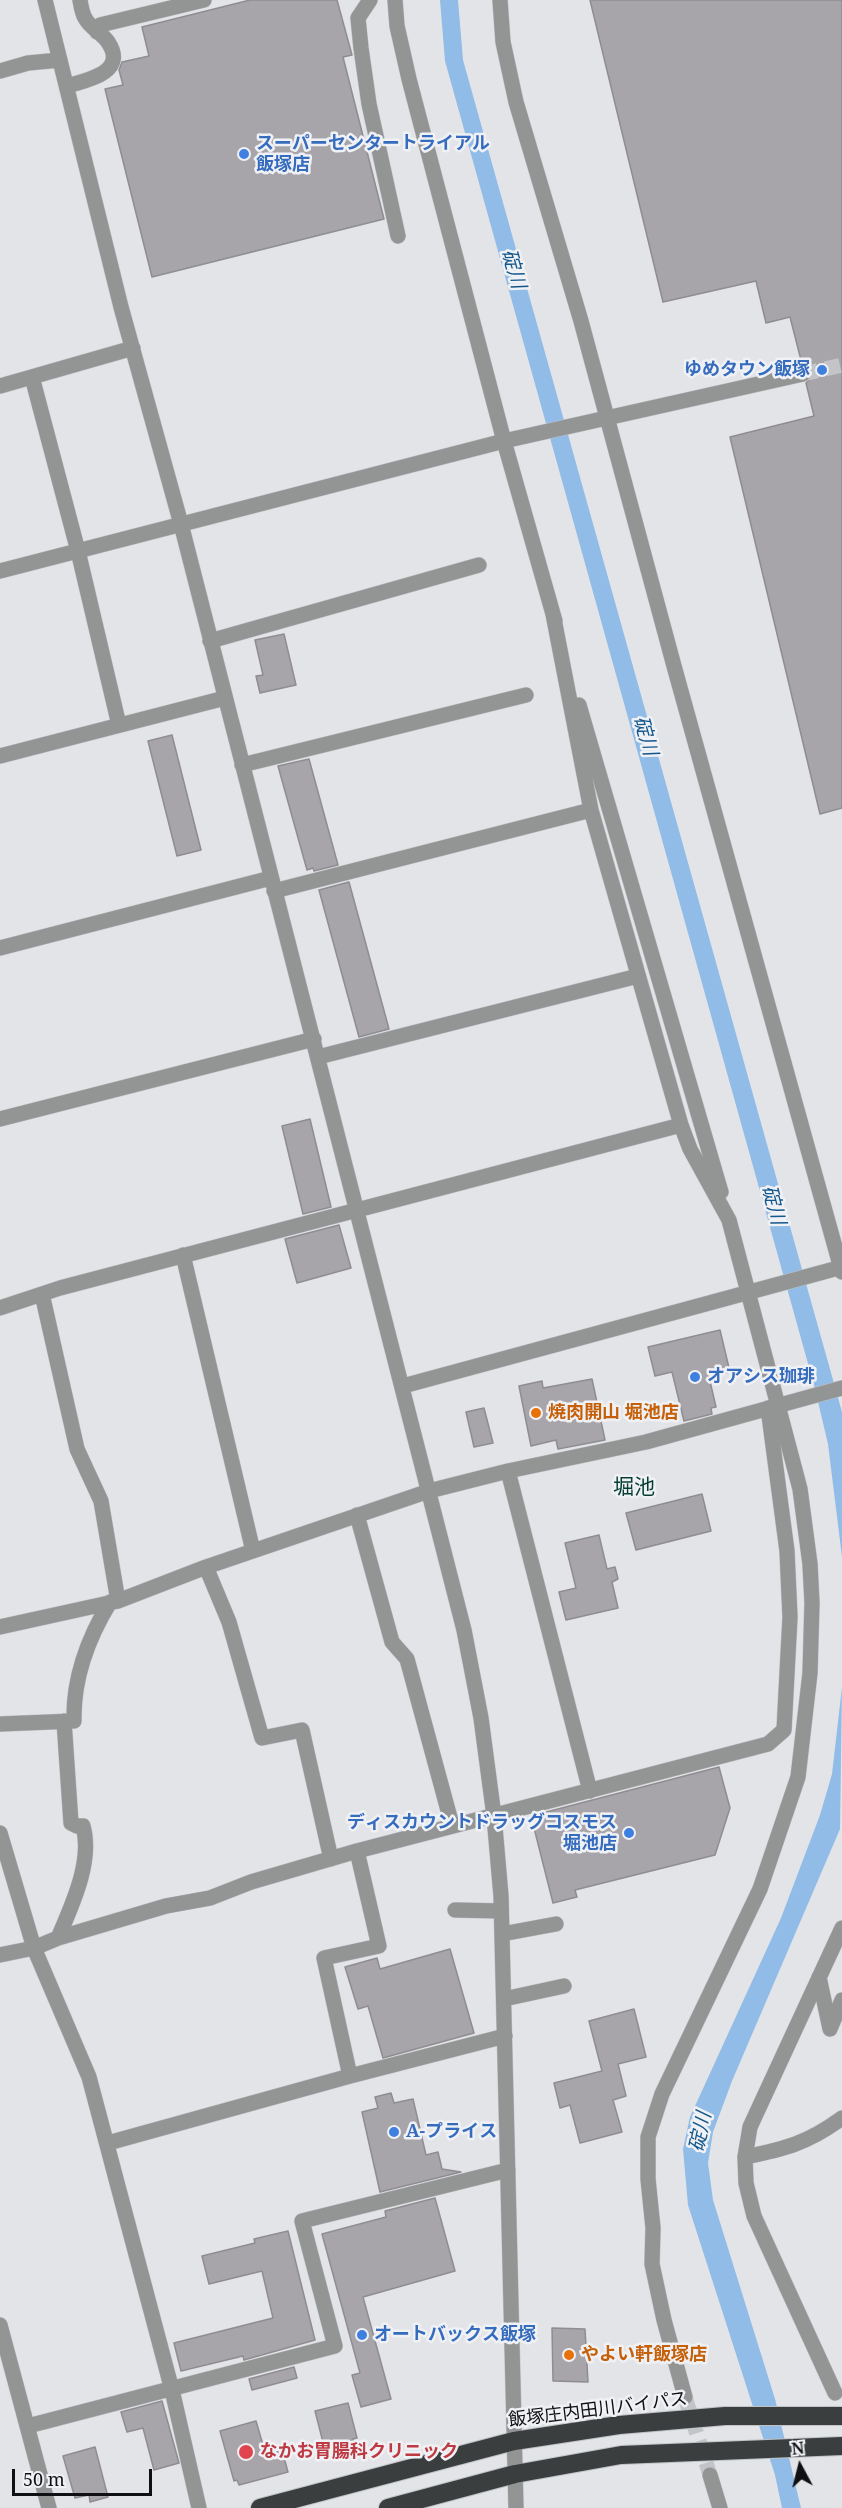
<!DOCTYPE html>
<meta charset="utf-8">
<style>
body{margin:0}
#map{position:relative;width:842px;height:2508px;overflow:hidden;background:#e2e4e8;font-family:"Noto Serif",serif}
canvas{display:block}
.north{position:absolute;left:770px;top:2436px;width:60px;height:60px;-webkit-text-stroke:4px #f0f1f5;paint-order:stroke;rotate:353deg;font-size:16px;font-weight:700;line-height:24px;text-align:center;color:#101012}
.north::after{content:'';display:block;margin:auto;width:21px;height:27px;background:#101012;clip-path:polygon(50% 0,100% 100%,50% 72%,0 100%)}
.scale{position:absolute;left:12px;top:2469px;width:140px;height:27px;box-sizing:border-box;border:3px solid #101012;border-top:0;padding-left:8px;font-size:18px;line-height:21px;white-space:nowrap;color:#101012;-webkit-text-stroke:4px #f0f1f5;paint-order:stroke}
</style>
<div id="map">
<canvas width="842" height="2508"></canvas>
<div class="north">N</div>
<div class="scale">50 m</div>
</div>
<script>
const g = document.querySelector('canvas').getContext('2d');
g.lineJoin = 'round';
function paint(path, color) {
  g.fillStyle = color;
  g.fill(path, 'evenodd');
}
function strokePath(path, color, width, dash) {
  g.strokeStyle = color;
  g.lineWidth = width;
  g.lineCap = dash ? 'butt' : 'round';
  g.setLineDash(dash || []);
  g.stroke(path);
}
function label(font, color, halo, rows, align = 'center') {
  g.font = font + ' "Noto Serif","Noto Sans JP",serif';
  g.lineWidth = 5;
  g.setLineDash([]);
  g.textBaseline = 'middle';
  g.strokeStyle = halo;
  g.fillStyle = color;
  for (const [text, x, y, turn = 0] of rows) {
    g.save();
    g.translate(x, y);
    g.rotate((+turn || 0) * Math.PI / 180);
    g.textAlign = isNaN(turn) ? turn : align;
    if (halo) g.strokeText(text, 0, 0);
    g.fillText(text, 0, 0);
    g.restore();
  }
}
paint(new Path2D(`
 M 440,0 L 458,0 L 463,60 L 842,1412 L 842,1557 L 828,1444 L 814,1385 L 445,61 Z
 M 842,1687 L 840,1829 L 732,2081 L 713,2132 L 708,2163 L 713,2200 L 775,2399 L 801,2508 L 782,2508 L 775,2475 L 688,2205 L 683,2149 L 690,2117 L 781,1918 L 820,1815 L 832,1774 Z`), '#90bce7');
const building = new Path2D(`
 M 250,0 L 337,0 L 352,55 L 343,57 L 384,219 L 152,277 L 105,89 L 123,85 L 119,70 L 122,62 L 149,56 L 142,27 Z
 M 590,0 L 842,0 L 842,808 L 820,814 L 730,437 L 814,416 L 806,383 L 812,377 L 812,371 L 810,367 L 802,364 L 790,317 L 766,323 L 756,281 L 663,302 Z
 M 284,634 L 296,685 L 260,693 L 256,676 L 263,675 L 255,640 Z
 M 172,735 L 201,850 L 177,856 L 148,741 Z
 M 309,759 L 338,865 L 314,871 L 313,868 L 307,870 L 278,766 Z
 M 349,882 L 389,1029 L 359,1037 L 319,890 Z
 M 310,1119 L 331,1207 L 303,1214 L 282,1126 Z
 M 339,1225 L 351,1268 L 297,1283 L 285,1239 Z
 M 720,1330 L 730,1372 L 709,1377 L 716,1407 L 711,1408 L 712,1414 L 684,1421 L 672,1372 L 655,1376 L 648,1347 Z
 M 592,1379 L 605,1440 L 558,1449 L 556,1440 L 531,1446 L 519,1386 L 542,1381 L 543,1388 Z
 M 484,1408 L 493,1443 L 474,1447 L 466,1412 Z
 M 702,1494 L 711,1531 L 636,1550 L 626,1513 Z
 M 599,1535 L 607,1569 L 615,1567 L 618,1579 L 612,1582 L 618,1608 L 566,1620 L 559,1592 L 576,1588 L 565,1543 Z
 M 719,1767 L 730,1808 L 715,1855 L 575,1890 L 577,1897 L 553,1903 L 531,1816 Z
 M 450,1949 L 474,2033 L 383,2058 L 368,2006 L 358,2009 L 345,1967 L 377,1958 L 380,1969 Z
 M 634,2009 L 646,2057 L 618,2064 L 626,2096 L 613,2100 L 622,2132 L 580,2143 L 570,2105 L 560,2108 L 554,2083 L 602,2071 L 589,2021 Z
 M 391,2093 L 394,2103 L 413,2099 L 426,2155 L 438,2152 L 442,2169 L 461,2172 L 380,2192 L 362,2112 L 378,2108 L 375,2097 Z
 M 435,2198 L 455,2271 L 363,2297 L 391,2399 L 361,2407 L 352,2375 L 360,2373 L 322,2234 L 386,2217 L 385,2211 Z
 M 288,2231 L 315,2340 L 244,2360 L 243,2356 L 181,2371 L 174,2343 L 273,2318 L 262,2271 L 209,2284 L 202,2256 L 255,2243 L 254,2239 Z
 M 552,2328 L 585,2329 L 588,2382 L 553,2381 Z
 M 294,2367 L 297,2378 L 252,2390 L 249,2379 Z
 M 162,2401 L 179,2463 L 154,2470 L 143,2428 L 127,2432 L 121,2412 Z
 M 348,2403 L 357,2438 L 353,2439 L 355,2447 L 326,2454 L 315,2411 Z
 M 256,2421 L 266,2455 L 282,2450 L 288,2472 L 239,2485 L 237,2480 L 234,2481 L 220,2431 Z
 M 95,2447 L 108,2497 L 90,2502 L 89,2495 L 75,2498 L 63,2456 Z`);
paint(building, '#a7a5a9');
strokePath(building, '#8f8d91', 1.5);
strokePath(new Path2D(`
 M 803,374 L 842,365
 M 685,2397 L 710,2475`), '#c2c4c8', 15, [15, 8]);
const minor = new Path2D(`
 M 45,0 L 121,307 L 181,524 L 464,1630 L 481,1718 L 494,1816 L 501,1896 L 516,2508
 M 370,0 L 358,18 L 361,48 L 369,104 L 398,236
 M 395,0 L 397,26 L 409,79 L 504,441 L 555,621
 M 500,0 L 503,42 L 516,102 L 581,321 L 674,666 L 842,1272
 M 97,32 L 100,25 L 204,0
 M 0,71 L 28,63 L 60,60
 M 67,86 C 88,80 128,72 108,42 C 102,33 90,28 85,18 C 82,13 81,6 80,0
 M 32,377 L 78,551 L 119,725
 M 0,386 L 133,348
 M 0,571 L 504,441 L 803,374
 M 553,614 L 591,810 L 681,1125 L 690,1149 L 729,1220 L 800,1489 L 810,1564 L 812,1603 L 810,1673 L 798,1777 L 760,1889 L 662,2094 L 648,2137 L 648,2179 L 653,2228 L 652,2264 L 664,2320 L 685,2397
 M 210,641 L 479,565
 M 579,705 L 721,1192
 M 0,756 L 225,698
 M 242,765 L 526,695
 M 274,891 L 591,810
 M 0,948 L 271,878
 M 318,1057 L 638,976
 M 0,1119 L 314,1039
 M 183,1255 L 253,1551
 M 42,1294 L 77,1449 L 101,1501 L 118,1601
 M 0,1308 L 60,1288 L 681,1125
 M 403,1386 L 842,1267
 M 508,1471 L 590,1791
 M 357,1515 L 392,1642 L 407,1659 L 452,1825
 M 206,1567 L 229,1622 L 262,1738 L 302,1730 L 331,1859
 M 0,1627 L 118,1601 L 206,1567 L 429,1491 L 508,1471 L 646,1442 L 842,1388
 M 0,1724 L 74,1721 C 73,1679 88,1638 110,1602
 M 0,1833 L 34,1948 L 89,2077 L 172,2390 L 199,2508
 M 455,1910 L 501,1911
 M 502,1934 L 556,1924
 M 58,1938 C 72,1905 93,1861 83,1826 L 77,1826 L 71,1823 L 64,1721
 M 0,1955 L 34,1948 L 58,1938 L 166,1906 L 210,1898 L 251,1882 L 357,1851 L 768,1744 L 784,1730 L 790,1617 L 787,1551 L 768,1408
 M 819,1977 L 830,2029 L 842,2000
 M 504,1999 L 564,1986
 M 350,2076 L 324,1958 L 379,1946 L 357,1851
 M 108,2143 L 350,2076 L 505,2036
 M 745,2157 C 785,2149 808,2143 842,2118
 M 0,2325 L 49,2508
 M 835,2393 L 754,2216 L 746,2183 L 745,2157 L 750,2127 L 842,1928
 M 28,2426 L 335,2346 L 302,2221 L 508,2170
 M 710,2475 L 720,2508`);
const highway = new Path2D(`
 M 260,2508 L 514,2441 L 619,2425 L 725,2416 L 842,2416
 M 388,2508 L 515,2474 L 621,2455 L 842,2446`);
strokePath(minor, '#c0c2c6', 16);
strokePath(highway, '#c0c2c6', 20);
strokePath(minor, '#929594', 15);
strokePath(highway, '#3a3e3e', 18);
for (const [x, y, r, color] of [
 [244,154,6,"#3f7fe0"],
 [822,370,6,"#3f7fe0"],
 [695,1377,6,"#3f7fe0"],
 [536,1413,6,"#e8710a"],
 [629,1833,6,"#3f7fe0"],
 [394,2132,6,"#3f7fe0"],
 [362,2335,6,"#3f7fe0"],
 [569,2355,6,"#e8710a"],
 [246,2452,8,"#e0444e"]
]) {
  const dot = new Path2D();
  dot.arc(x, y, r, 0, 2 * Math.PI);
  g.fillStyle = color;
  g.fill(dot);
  strokePath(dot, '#f0f1f5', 2);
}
label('bold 18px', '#366cbe', '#f0f1f5', [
 ["スーパーセンタートライアル",256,144],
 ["飯塚店",256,165],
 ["ゆめタウン飯塚",810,370,"right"],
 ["オアシス珈琲",707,1377],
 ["ディスカウントドラッグコスモス",617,1823,"right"],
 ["堀池店",617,1844,"right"],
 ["A-プライス",406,2132],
 ["オートバックス飯塚",374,2335]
], 'left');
label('bold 18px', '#c56008', '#f0f1f5', [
 ["焼肉開山 堀池店",548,1413],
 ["やよい軒飯塚店",581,2355]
], 'left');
label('18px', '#101012', '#f0f1f5', [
 ["飯塚庄内田川バイパス",598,2410,-7]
]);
label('bold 18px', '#be3a42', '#f0f1f5', [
 ["なかお胃腸科クリニック",260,2452]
], 'left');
label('italic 20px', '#14578c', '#f0f1f5', [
 ["碇川",513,269,74],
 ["碇川",645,736,74],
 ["碇川",773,1205,75],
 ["碇川",701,2132,-78]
]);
label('21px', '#053f33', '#f0f1f5', [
 ["堀池",634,1488]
]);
</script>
